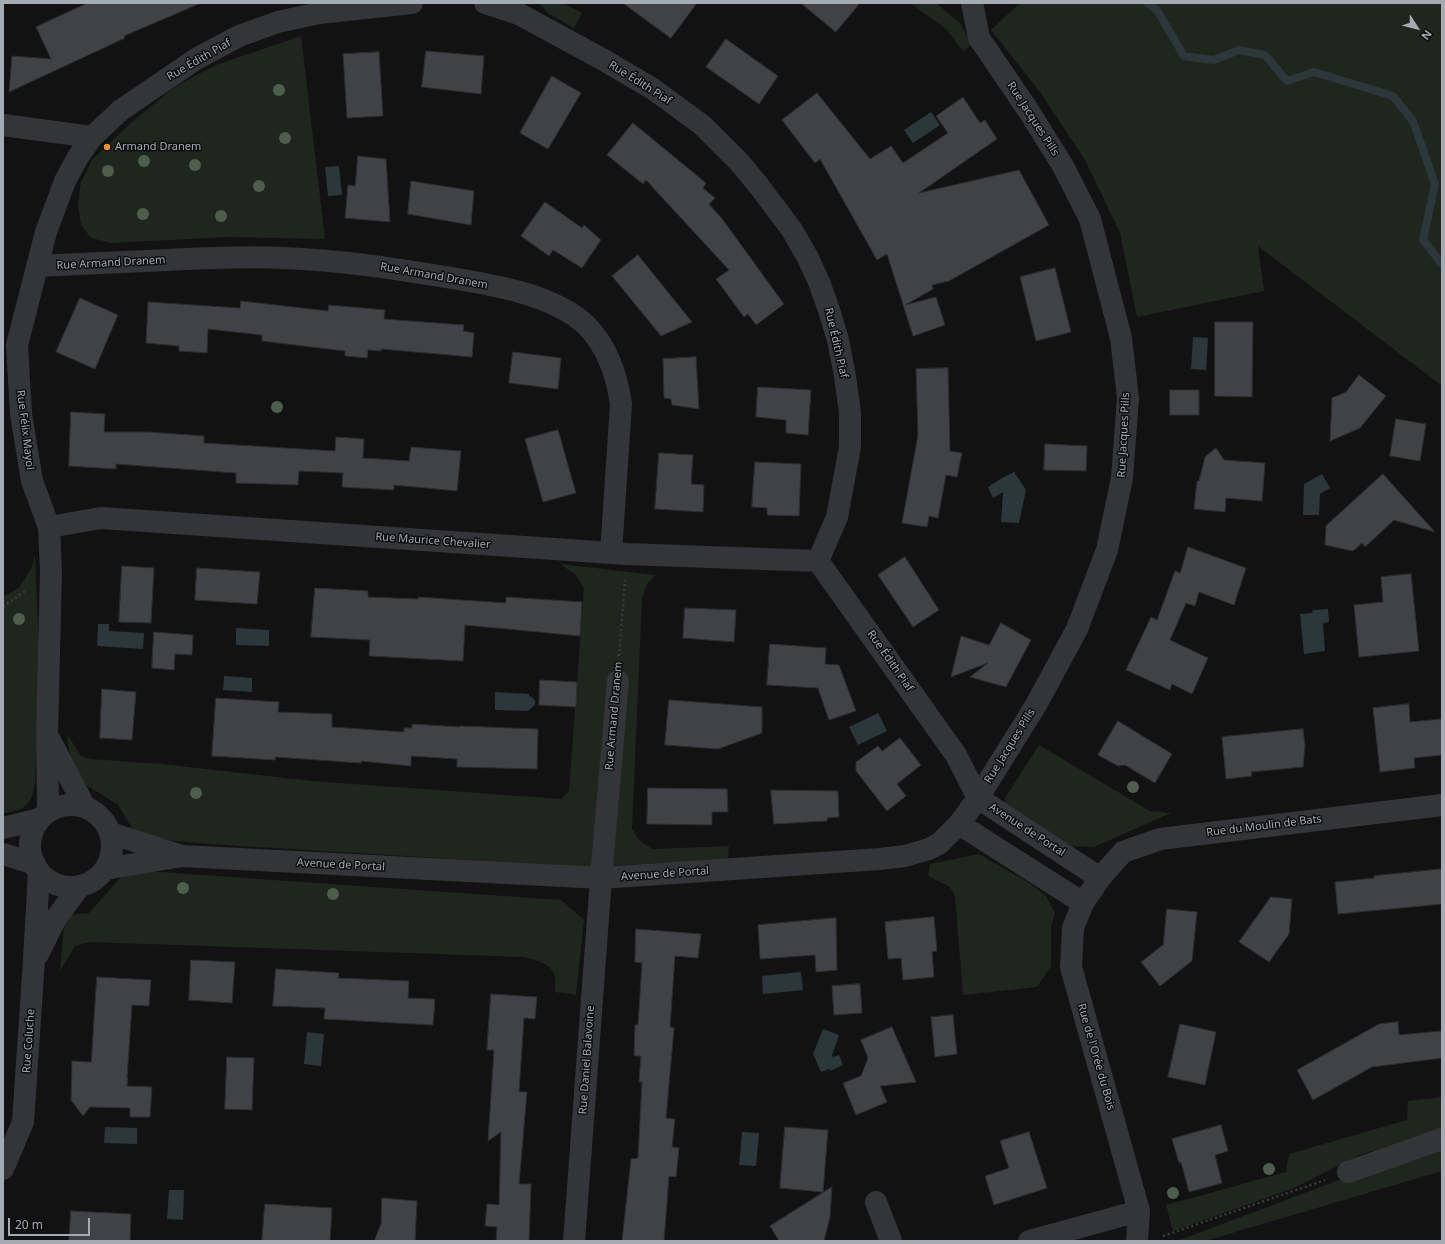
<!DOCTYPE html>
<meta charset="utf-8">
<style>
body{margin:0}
#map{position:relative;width:1445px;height:1244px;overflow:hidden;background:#121213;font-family:"Noto Sans",sans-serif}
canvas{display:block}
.frame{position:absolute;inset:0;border:4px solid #a4abb3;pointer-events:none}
.north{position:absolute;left:1397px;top:8px;width:40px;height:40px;-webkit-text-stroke:3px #0d0d0e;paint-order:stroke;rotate:126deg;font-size:11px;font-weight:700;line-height:16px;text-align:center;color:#a4abb3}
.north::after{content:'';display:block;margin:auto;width:14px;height:18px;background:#a4abb3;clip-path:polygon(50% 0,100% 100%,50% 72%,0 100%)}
.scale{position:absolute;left:8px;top:1218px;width:82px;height:18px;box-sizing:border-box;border:2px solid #a4abb3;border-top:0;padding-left:5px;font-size:12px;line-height:14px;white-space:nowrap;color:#a4abb3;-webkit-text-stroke:3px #0d0d0e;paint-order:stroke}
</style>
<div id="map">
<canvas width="1445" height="1244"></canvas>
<div class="frame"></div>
<div class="north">N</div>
<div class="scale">20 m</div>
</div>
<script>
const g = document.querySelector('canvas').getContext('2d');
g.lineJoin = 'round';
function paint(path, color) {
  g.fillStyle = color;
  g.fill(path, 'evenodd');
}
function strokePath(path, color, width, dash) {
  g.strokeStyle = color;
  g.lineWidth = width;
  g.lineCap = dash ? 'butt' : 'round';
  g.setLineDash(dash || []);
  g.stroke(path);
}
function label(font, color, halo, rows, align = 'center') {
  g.font = font + ' "Noto Sans",sans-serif';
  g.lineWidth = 3;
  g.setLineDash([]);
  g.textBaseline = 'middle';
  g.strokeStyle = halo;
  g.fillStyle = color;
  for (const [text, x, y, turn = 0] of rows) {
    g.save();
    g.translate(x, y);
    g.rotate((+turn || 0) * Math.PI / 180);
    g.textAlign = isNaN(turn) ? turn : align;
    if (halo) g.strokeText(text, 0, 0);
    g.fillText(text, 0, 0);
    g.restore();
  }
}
paint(new Path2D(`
 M 539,3 L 563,3 L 582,13 L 574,28 L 549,14 Z
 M 910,3 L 936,3 L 961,24 L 971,44 L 964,52 L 946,29 Z
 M 1020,3 L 1442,3 L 1442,386 L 1258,246 L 1264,291 L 1137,317 L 1120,233 L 1085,160 L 1040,92 L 991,30 Z
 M 301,36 L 325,239 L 227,237 L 112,243 L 91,238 L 81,225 L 78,203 L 81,182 L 92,160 L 133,121 L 176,86 L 216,65 Z
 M 35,554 L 39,649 L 35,782 C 32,806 25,809 3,814 L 3,597 L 19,588 L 32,567 Z
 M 560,564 L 656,575 L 647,584 L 642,598 L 632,829 L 639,840 L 652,849 L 729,846 L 728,859 L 588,867 L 224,845 L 138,838 L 118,805 L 85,784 L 71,763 L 67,734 L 81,756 L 90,759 L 162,764 L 312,781 L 561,799 L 569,791 L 584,588 L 576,575 Z
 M 1039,745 L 1150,811 L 1171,813 L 1094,847 L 1067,846 L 1005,809 L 1005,798 Z
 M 979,854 L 1028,882 L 1046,896 L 1055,913 L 1051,927 L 1051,966 L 1037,987 L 963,995 L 955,896 L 950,887 L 928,876 L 930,864 Z
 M 145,871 L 561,900 L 584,920 L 576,995 L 555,992 C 555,988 556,981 555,976 C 551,963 536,960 524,957 L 91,942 L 75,946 L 60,971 L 65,915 L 89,913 L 120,878 Z
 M 1442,1097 L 1442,1130 L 1359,1155 L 1294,1188 L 1173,1231 L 1166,1205 L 1286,1172 L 1289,1154 L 1407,1120 L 1408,1101 Z
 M 1442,1147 L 1442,1171 L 1205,1241 L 1177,1241 L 1368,1169 Z`), '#1f261e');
paint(new Path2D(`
 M 931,112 L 940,125 L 913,143 L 904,130 Z
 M 339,166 L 342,195 L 328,196 L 325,167 Z
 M 1193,337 L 1208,338 L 1206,370 L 1191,369 Z
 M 1014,472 L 1026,490 L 1019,523 L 1001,522 L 1003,492 L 993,498 L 988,487 L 1002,478 Z
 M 1322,474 L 1330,488 L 1320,494 L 1319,515 L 1303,515 L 1304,484 Z
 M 1328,609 L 1329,622 L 1323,623 L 1325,651 L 1304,654 L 1300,614 L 1312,613 L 1313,610 Z
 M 98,624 L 109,624 L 109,631 L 144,633 L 143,649 L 97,646 Z
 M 236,628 L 269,630 L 269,646 L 236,645 Z
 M 224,676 L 252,678 L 252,692 L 223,690 Z
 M 495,692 L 529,694 L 529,696 C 534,698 536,700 535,705 L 529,710 L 528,711 L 495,710 Z
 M 878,713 L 887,731 L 858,745 L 849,727 Z
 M 801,972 L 803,990 L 763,994 L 762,976 Z
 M 823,1029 L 839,1035 L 832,1055 L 833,1057 L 839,1055 L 843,1065 L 830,1071 L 830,1069 L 821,1072 L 813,1054 Z
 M 307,1032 L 324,1034 L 321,1066 L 304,1064 Z
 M 105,1127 L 137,1128 L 137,1144 L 104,1143 Z
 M 742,1132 L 759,1133 L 756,1166 L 739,1165 Z
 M 169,1190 L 184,1190 L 183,1220 L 167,1219 Z`), '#2c373b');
strokePath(new Path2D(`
 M 1147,3 L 1157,10 L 1184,56 L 1214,60 L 1239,50 L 1265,55 L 1287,81 L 1314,72 L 1393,96 L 1413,121 L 1435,184 L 1423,240 L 1442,264`), '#2c373b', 8);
const building = new Path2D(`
 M 88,3 L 201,3 L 124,36 L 125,38 L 9,92 L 12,56 L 51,59 L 36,27 Z
 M 623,3 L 697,3 L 671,38 Z
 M 801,3 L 860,3 L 836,32 Z
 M 726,39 L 778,76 L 759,104 L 706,67 Z
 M 426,51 L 484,56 L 481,94 L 422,87 Z
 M 379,52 L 383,116 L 347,118 L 343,54 Z
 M 552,76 L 581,93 L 548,149 L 520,133 Z
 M 817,93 L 870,159 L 891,146 L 903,163 L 948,133 L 936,116 L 963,97 L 980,123 L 985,120 L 997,139 L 919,193 L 1019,170 L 1049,225 L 949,281 L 932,285 L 933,289 L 905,305 L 936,297 L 945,325 L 913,336 L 887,254 L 877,260 L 820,159 L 815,163 L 782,120 Z
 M 633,123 L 706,183 L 703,188 L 715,198 L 709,204 L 723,220 L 784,304 L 756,325 L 748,314 L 744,317 L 716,279 L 729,270 L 646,180 L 643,184 L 607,155 Z
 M 358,156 L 386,159 L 390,222 L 345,218 L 348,185 L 355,186 Z
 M 411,181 L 474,191 L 471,225 L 408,214 Z
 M 545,202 L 582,228 L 584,225 L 601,240 L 582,268 L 553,250 L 549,256 L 521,236 Z
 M 638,255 L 692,322 L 661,336 L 612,276 Z
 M 1055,268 L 1071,332 L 1036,341 L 1020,277 Z
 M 80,298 L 118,315 L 95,369 L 56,352 Z
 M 241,301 L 328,311 L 329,305 L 385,310 L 384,319 L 464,325 L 463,331 L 474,333 L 472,357 L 381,349 L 381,351 L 368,350 L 367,358 L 345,356 L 345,351 L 262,341 L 262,335 L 208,329 L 207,353 L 179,351 L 179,346 L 146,343 L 148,302 L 240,308 Z
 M 1215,322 L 1253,322 L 1252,397 L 1215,396 Z
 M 513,352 L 561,358 L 558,389 L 509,383 Z
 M 696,357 L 699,409 L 672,405 L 671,399 L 664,398 L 663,359 Z
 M 948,368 L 950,451 L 962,453 L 957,477 L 946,475 L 938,518 L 929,516 L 927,527 L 902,523 L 918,435 L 916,369 Z
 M 1359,375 L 1386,396 L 1360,428 L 1330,441 L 1332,398 L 1346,392 Z
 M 758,387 L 811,390 L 808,435 L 786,433 L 786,420 L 756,417 Z
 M 1170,390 L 1199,390 L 1199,415 L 1170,415 Z
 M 71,412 L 105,414 L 104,432 L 148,432 L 204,436 L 204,443 L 335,451 L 336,437 L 364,439 L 363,458 L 409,461 L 411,447 L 461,451 L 457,491 L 394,485 L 394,490 L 342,487 L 343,473 L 299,471 L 298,485 L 236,483 L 236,473 L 116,464 L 116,469 L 69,466 Z
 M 1396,419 L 1426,424 L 1420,461 L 1390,456 Z
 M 558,430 L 576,493 L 543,502 L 525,439 Z
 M 1045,444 L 1087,446 L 1086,471 L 1044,470 Z
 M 1216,448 L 1224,460 L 1265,463 L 1262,501 L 1226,498 L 1225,512 L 1194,509 L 1197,481 L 1199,481 L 1205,457 Z
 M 659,453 L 693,455 L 691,484 L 704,485 L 703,512 L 655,509 Z
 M 755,462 L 801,464 L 799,516 L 767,515 L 767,508 L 752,507 Z
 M 1383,474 L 1435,532 L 1394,520 L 1365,547 L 1362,543 L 1353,551 L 1325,545 L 1326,526 Z
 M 1188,547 L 1246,568 L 1234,605 L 1199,592 L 1195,606 L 1186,603 L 1170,640 L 1208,658 L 1192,694 L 1172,684 L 1170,690 L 1126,670 L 1151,617 L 1157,620 L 1175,571 L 1180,573 Z
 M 905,557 L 939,610 L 913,627 L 878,575 Z
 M 122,566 L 154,568 L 151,623 L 119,622 Z
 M 197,568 L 260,572 L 257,604 L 195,600 Z
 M 1411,574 L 1419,651 L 1359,657 L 1354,605 L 1383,602 L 1381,577 Z
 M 315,588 L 368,591 L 368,597 L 418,599 L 418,597 L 506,603 L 506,597 L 582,602 L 580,636 L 465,625 L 463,661 L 369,656 L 370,640 L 311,637 Z
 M 685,608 L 736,610 L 734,642 L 683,638 Z
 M 1001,623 L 1031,640 L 1006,687 L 970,677 L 988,663 L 951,677 L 961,636 L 989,645 Z
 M 154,632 L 193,635 L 192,655 L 175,654 L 174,670 L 152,668 Z
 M 770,644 L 826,648 L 825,664 L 839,665 L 856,711 L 829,720 L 818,688 L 767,685 Z
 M 540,680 L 577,682 L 576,707 L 539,705 Z
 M 102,689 L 136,692 L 132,740 L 100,738 Z
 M 216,698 L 279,702 L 278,712 L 332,714 L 332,727 L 404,732 L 404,728 L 412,728 L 412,724 L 460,727 L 460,726 L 538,729 L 537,769 L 457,767 L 457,759 L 411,756 L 411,766 L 361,761 L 361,763 L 275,757 L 275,760 L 212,756 Z
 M 669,700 L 762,707 L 762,733 L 718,749 L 665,745 Z
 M 1409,704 L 1410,722 L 1442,719 L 1442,755 L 1414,758 L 1415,768 L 1380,772 L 1373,708 Z
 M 1118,721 L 1172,754 L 1155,783 L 1125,765 L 1118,766 L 1098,755 Z
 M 1303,729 L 1305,746 L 1303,767 L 1251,772 L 1252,776 L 1226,779 L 1222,737 Z
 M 900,738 L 921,765 L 897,784 L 906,796 L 887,811 L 856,771 L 856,762 L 878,746 L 882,751 Z
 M 648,788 L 727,789 L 728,812 L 712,812 L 712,825 L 647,824 Z
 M 771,790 L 838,791 L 839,817 L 827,818 L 827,821 L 774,824 Z
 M 1442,869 L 1442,904 L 1338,914 L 1335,882 L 1374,878 L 1374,876 Z
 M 1271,897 L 1292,899 L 1289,934 L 1269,962 L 1239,942 Z
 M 1167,909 L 1197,912 L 1192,961 L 1160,986 L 1141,962 L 1163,945 Z
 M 934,917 L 937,951 L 932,952 L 934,977 L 903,980 L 901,958 L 888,959 L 885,922 Z
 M 836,918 L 837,970 L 816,972 L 815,955 L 760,959 L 758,925 Z
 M 636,929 L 701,934 L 698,958 L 675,956 L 670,1027 L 674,1028 L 666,1118 L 675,1119 L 672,1147 L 679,1148 L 676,1177 L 669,1176 L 664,1241 L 622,1241 L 631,1159 L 638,1158 L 642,1082 L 639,1082 L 641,1056 L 634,1056 L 635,1025 L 638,1025 L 642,963 L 635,962 Z
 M 191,960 L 235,962 L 232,1003 L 189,1000 Z
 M 276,969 L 339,973 L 338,978 L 409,981 L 408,998 L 435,999 L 433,1025 L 324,1019 L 325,1008 L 273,1006 Z
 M 97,977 L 151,980 L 149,1006 L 132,1005 L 127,1078 L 128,1078 L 127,1086 L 152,1087 L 150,1117 L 130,1117 L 130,1108 L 90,1107 L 83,1116 L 71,1100 L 72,1061 L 91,1062 Z
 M 860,984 L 862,1013 L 834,1015 L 832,986 Z
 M 491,994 L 537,997 L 535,1019 L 524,1018 L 519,1092 L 527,1092 L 519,1184 L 531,1184 L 529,1241 L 496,1241 L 497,1227 L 485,1226 L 487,1204 L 499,1205 L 501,1132 L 488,1141 L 494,1050 L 487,1050 Z
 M 953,1015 L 957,1054 L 935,1057 L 931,1017 Z
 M 1398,1022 L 1399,1035 L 1442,1031 L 1442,1058 L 1372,1067 L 1313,1100 L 1297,1070 L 1379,1024 Z
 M 1180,1024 L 1216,1032 L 1205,1085 L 1168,1077 Z
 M 892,1027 L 916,1082 L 880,1086 L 887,1102 L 856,1115 L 843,1083 L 861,1076 L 868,1058 L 861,1040 Z
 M 227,1057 L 254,1058 L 252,1110 L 225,1109 Z
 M 1221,1125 L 1228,1151 L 1215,1155 L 1222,1183 L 1189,1192 L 1181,1162 L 1179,1163 L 1172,1139 Z
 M 785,1127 L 828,1130 L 823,1192 L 780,1188 Z
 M 1029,1132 L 1047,1188 L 994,1205 L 985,1176 L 1009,1168 L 1000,1141 Z
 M 832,1187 L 830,1217 L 824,1241 L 779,1241 L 770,1226 Z
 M 382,1198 L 417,1201 L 415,1241 L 374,1241 L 381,1224 Z
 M 265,1204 L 332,1208 L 330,1241 L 262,1241 Z
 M 71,1211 L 131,1214 L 130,1241 L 69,1241 Z`);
paint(building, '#414246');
strokePath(building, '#2c2d2f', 1);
strokePath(new Path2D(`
 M 3,607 L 25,591
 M 619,656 L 625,580
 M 1163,1236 L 1325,1180`), '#393c3f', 2.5, [2, 3]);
strokePath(new Path2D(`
 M 485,3 L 519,14 L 602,59 L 653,89 L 702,125 L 740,163 L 759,186 L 792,230 L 808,258 L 819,282 L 829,310 L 838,340 L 845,376 L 850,413 L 850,447 L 837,517 L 818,561
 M 3,125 L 92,137
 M 37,266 C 80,264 123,262 167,260 C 206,258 245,256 284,258 C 341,260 396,269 452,278 C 494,285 554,295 586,325 C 607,346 617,376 621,404 L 611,553
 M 49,527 L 101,518 L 627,554 L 818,561
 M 818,561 L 956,755 L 978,798 L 1100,878
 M 50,740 L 85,807
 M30 846a41 41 0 1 1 82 0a41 41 0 1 1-82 0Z
 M 48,812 L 47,735 L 51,571 L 49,527 L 32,481 L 21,414 L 17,345 L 46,232 L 65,181 L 78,157 L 92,137 L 121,110 L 196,59 L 239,36 L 278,22 L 319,13 L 412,3
 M 959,824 L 1083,903
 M 3,828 L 40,819
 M 110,833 L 179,855
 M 3,854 L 35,864
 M 105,869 L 182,856 L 601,878 L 880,859 L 905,856 L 929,849 L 940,843 L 959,824 L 978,798 L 1036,705 L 1077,629 L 1107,550 L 1122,478 L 1128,398 L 1121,338 L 1090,219 L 1063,166 L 1028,110 L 979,38 L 972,3
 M 38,954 L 56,918 L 80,886
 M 3,1169 L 23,1122 L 34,960 L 39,871
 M 1348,1172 L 1442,1139
 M 876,1202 L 891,1241
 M 574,1241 L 601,878 L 618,681
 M 1029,1241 L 1139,1211
 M 1137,1241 L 1139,1211 L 1071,967 L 1073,928 L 1083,903 L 1100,878 L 1123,852 L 1160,839 L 1442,805`), '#333538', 22);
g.fillStyle = '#4e5e4d';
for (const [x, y] of [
 [279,90],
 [285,138],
 [144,161],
 [195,165],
 [108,171],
 [259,186],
 [143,214],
 [221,216],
 [277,407],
 [19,619],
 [1133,787],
 [196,793],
 [183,888],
 [333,894],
 [1269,1169],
 [1173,1193]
]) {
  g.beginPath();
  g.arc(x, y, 6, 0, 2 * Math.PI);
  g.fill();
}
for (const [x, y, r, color] of [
 [107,147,4,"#e78c37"]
]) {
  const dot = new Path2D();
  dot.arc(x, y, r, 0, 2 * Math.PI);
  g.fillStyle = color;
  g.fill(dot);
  strokePath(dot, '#0d0d0e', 1.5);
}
label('11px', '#a4abb3', '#0d0d0e', [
 ["Rue Édith Piaf",199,60,-30],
 ["Rue Édith Piaf",640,83,32],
 ["Rue Jacques Pills",1033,119,57],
 ["Rue Armand Dranem",111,263,-3],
 ["Rue Armand Dranem",434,276,10],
 ["Rue Édith Piaf",836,343,77],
 ["Rue Félix Mayol",25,430,83],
 ["Rue Jacques Pills",1124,435,-87],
 ["Rue Maurice Chevalier",433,541,4],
 ["Rue Édith Piaf",890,661,55],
 ["Rue Armand Dranem",614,716,-85],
 ["Rue Jacques Pills",1010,746,-58],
 ["Rue du Moulin de Bats",1264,826,-7],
 ["Avenue de Portal",1027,830,33],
 ["Avenue de Portal",341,865,3],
 ["Avenue de Portal",665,874,-4],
 ["Rue Coluche",29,1041,-86],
 ["Rue de l'Orée du Bois",1096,1057,74],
 ["Rue Daniel Balavoine",587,1060,-86]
]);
label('11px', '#a4abb3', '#0d0d0e', [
 ["Armand Dranem",115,147]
], 'left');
</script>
